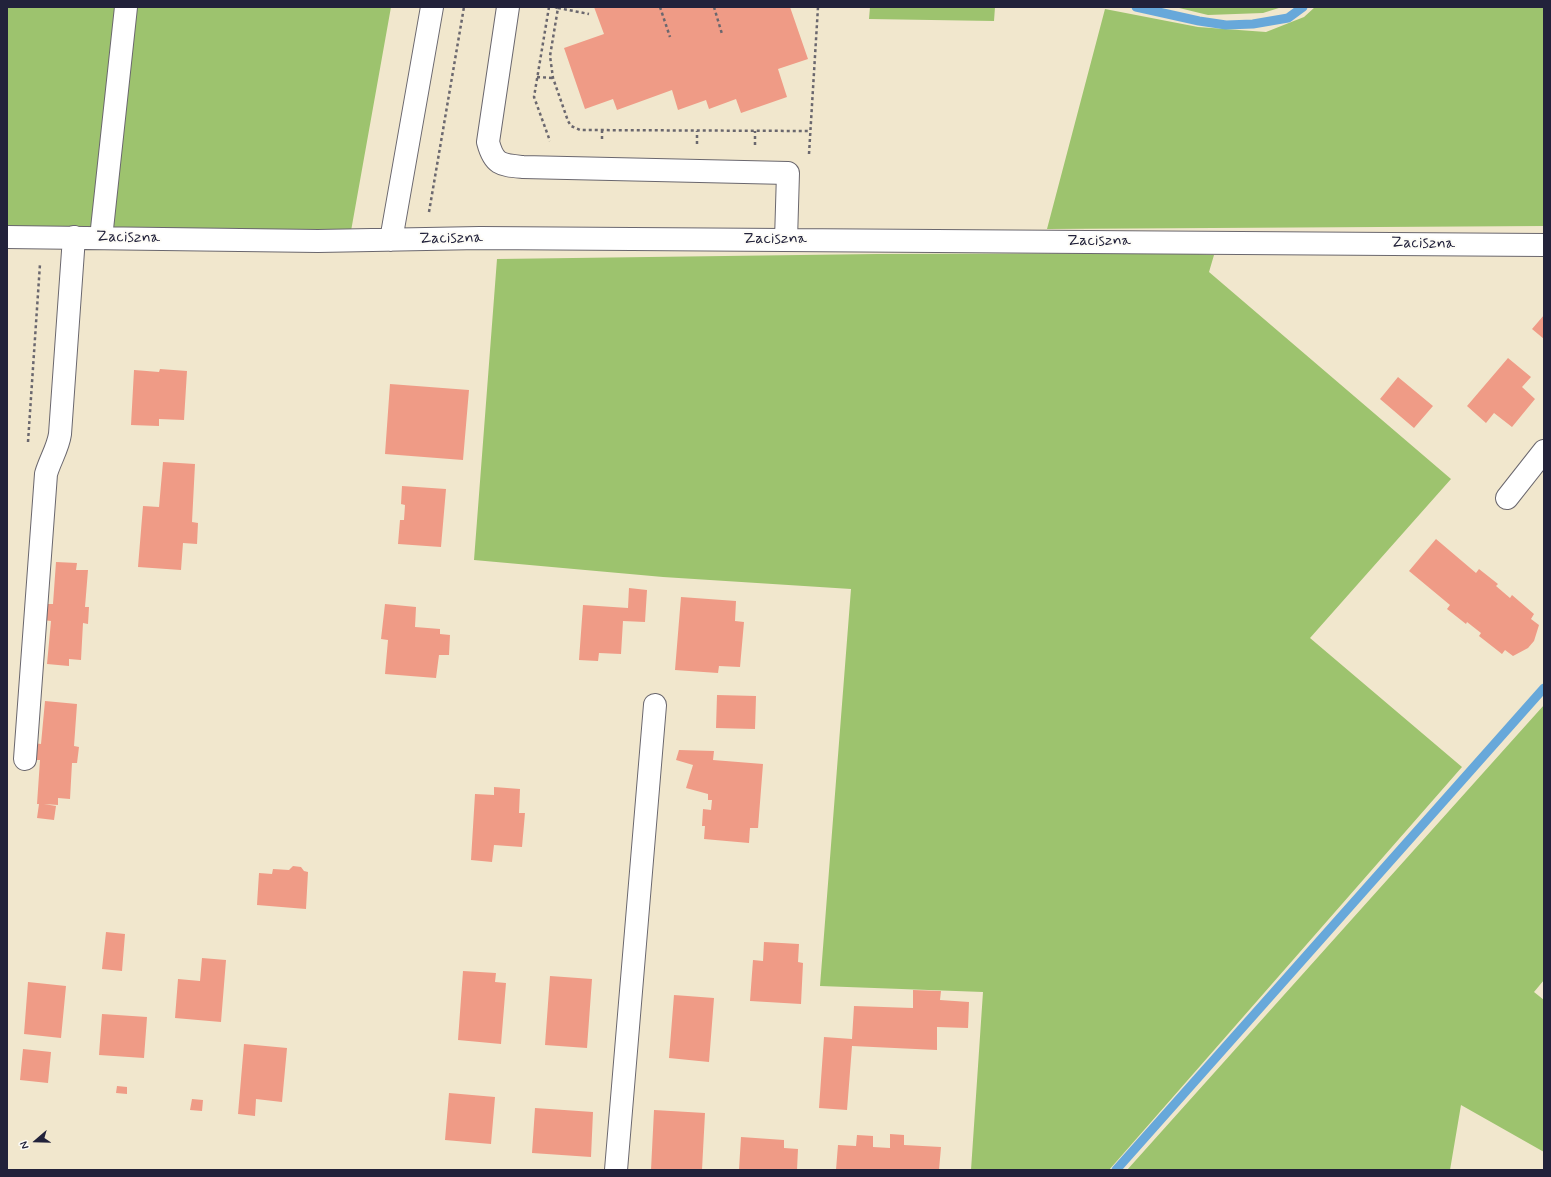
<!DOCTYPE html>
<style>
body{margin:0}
#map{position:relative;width:1551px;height:1177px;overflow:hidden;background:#f1e7cd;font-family:Mynerve,sans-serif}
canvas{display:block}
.frame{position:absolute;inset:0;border:8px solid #22223b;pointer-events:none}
.north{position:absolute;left:16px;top:1121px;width:40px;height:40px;-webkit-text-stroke:3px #fdfcf7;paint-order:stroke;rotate:250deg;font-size:11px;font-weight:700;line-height:16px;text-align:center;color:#22223b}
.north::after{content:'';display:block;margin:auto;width:14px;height:18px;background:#22223b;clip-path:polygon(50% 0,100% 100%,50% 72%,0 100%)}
</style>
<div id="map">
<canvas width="1551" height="1177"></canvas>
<div class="frame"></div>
<div class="north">N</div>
</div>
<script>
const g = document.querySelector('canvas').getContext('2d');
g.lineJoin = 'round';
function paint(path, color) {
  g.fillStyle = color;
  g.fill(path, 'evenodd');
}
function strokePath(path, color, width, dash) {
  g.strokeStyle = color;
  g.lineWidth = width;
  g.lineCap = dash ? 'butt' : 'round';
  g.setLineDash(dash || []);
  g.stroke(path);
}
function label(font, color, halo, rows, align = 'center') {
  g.font = font + ' Mynerve,sans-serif';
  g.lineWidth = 4;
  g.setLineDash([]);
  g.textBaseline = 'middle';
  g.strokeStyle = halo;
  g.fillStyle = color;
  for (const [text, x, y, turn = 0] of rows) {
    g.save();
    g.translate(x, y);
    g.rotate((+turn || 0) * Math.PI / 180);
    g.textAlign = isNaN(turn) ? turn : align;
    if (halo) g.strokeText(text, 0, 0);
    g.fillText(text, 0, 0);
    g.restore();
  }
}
paint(new Path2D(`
 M 7,7 L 391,7 L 351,231 L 7,229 Z
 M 870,7 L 995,7 L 994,21 L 869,19 Z
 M 1175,7 L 1282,7 L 1263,13 L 1208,15 Z
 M 1315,7 L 1544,7 L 1544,226 L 1047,229 L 1105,9 L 1198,27 L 1266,32 L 1304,17 Z
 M 1183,253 L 1214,255 L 1209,272 L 1451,479 L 1310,638 L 1462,767 L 1109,1170 L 971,1170 L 983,992 L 820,986 L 851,589 L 663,577 L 474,560 L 497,259 L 877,254 Z
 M 1544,705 L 1544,980 L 1534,992 L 1544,1000 L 1544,1152 L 1461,1105 L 1450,1170 L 1127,1170 Z`), '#9dc36e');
strokePath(new Path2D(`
 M 1136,7 L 1199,21 L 1226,25 L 1253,24 L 1288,18 L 1303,7
 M 1116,1170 L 1544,688`), '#67a8da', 9);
paint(new Path2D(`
 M 594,7 L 790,7 L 808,59 L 778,69 L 787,97 L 741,113 L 736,99 L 709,109 L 706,100 L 678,110 L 672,90 L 617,110 L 613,99 L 585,109 L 564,48 L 604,34 Z
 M 1544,315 L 1544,339 L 1532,329 Z
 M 1508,358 L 1531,377 L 1522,387 L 1535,399 L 1512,427 L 1494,413 L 1486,423 L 1467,406 Z
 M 160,369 L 187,371 L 184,420 L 159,419 L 159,426 L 131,425 L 134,370 L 159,372 Z
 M 1398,377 L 1433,406 L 1414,428 L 1380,399 Z
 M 390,384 L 469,390 L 463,460 L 385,454 Z
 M 163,462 L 195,464 L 192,522 L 198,523 L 197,544 L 183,543 L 181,570 L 138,567 L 143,506 L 159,507 Z
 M 402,486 L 446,489 L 441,547 L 398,544 L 400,520 L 404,520 L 405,505 L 401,504 Z
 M 1436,539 L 1476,573 L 1479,569 L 1498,584 L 1496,586 L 1510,598 L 1512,595 L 1534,614 L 1531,619 L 1539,625 L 1534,641 L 1528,648 L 1513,656 L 1505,650 L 1502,654 L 1479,636 L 1481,633 L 1467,622 L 1466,624 L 1447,609 L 1450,605 L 1409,571 Z
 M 56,562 L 77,563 L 76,570 L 88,570 L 85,607 L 89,607 L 88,624 L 83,623 L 81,660 L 69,659 L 69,666 L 47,664 L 51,621 L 43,620 L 44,604 L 53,604 Z
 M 629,588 L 647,590 L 645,622 L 623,621 L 621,654 L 599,653 L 598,661 L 579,660 L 583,605 L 628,608 Z
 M 681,597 L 736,601 L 735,621 L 744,622 L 740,667 L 719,666 L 718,673 L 675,670 Z
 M 385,604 L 416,607 L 415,627 L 440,629 L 440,634 L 450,635 L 449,655 L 439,655 L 436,678 L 385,674 L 388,640 L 381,639 Z
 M 717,695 L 756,696 L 755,729 L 716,728 Z
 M 45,701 L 77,704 L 74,746 L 79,747 L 77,763 L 72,763 L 70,799 L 58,798 L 58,805 L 44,804 L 56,806 L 54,820 L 37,818 L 39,804 L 37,804 L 40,760 L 32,760 L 33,743 L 41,744 Z
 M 679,750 L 714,751 L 713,760 L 763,764 L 758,828 L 750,828 L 749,843 L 704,839 L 705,826 L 702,826 L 703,809 L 711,810 L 712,800 L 708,800 L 708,794 L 686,788 L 693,765 L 676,760 Z
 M 494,787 L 520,789 L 519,813 L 525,813 L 522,847 L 494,845 L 492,862 L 471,860 L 475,794 L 494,795 Z
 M 293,866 L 301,867 L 304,871 L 308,872 L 306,909 L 257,905 L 259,873 L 272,874 L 273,869 L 289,870 Z
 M 106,932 L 125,934 L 122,971 L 102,969 Z
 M 764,942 L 799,944 L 798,962 L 803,963 L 801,1004 L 750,1001 L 753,960 L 763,961 Z
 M 202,958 L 226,960 L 221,1022 L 175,1018 L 178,979 L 200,981 Z
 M 463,971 L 496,973 L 495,982 L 506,983 L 501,1044 L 458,1040 Z
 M 550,976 L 592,979 L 587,1048 L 545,1045 Z
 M 28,982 L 66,986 L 61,1038 L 24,1034 Z
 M 913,990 L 941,991 L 940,1000 L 969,1002 L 968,1028 L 937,1027 L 937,1050 L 852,1046 L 847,1110 L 819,1108 L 824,1037 L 852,1039 L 854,1006 L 913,1008 Z
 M 674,995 L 714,998 L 709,1062 L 669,1058 Z
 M 102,1014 L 147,1017 L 144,1058 L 99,1055 Z
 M 244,1044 L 287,1048 L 282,1102 L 256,1099 L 255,1116 L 238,1114 Z
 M 23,1049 L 51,1052 L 48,1083 L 20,1080 Z
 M 117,1086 L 127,1087 L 127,1094 L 116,1093 Z
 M 449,1093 L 495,1097 L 491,1144 L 445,1140 Z
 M 192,1099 L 203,1100 L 202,1111 L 190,1110 Z
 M 535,1108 L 593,1112 L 591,1157 L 532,1153 Z
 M 654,1110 L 705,1113 L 702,1170 L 651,1170 Z
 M 890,1134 L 904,1135 L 904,1145 L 941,1147 L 939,1170 L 836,1170 L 838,1145 L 856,1146 L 857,1135 L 873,1136 L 873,1147 L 890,1148 Z
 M 741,1137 L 784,1140 L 784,1148 L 798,1149 L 797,1170 L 739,1170 Z`), '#ef9b86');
const minor = new Path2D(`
 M 508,7 L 488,142 C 494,165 501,165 523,167 L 788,173 L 786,240
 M 7,237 L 318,241 L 480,238 L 1544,245
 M 101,238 L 126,7
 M 391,240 L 432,7
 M 1507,498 L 1544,451
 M 25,759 L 46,474 C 50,460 58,448 60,434 L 74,237
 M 616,1170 L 655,705`);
strokePath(minor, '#6a676e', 24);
strokePath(new Path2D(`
 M 549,7 L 534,97 L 550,141
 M 555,7 L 558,8 L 550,56 L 553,78 L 568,121 L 571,126 L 580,130 L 810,131
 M 660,7 L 670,37
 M 714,7 L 722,34
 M 558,8 L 589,14
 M 537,77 L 553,78
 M 602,130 L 602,142
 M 697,144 L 697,131
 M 755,145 L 755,131
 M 809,154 L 818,7
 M 429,212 L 464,7
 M 28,442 L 40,264`), '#6a676e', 2.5, [3, 3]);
strokePath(minor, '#fff', 22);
label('16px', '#22223b', '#fdfcf7', [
 ["Zaciszna",128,238,1],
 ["Zaciszna",451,239,-1],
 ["Zaciszna",775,240],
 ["Zaciszna",1099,242],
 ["Zaciszna",1423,244,1]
]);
</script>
